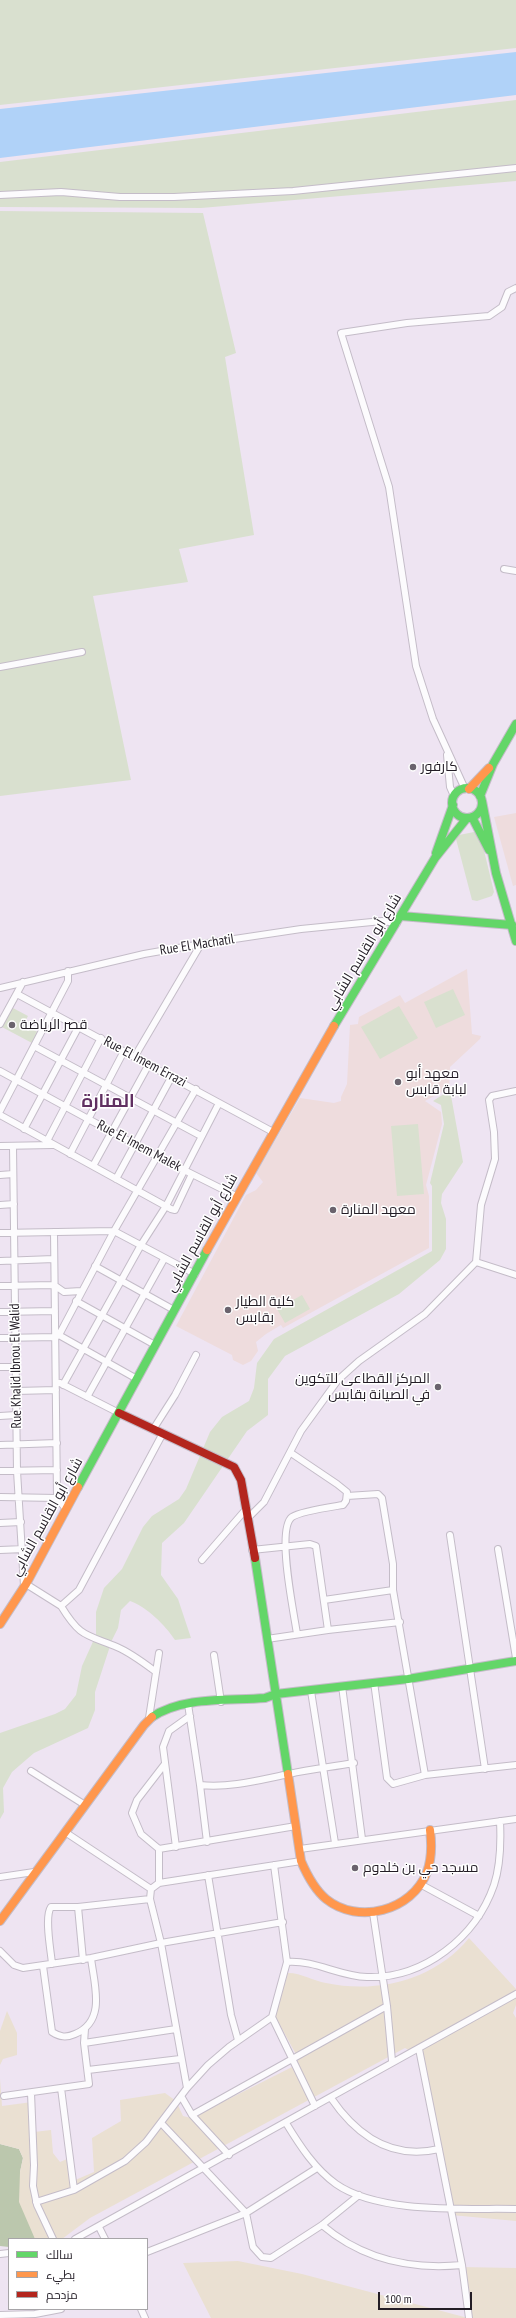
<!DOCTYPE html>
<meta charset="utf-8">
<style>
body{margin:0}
#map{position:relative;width:516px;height:2318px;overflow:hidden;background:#eee4f2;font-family:"PT Sans Narrow",Cairo,sans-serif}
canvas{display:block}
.legend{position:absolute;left:8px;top:2238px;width:140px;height:72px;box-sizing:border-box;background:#fff;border:1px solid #a7a5a8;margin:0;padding:5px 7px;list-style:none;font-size:12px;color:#231d26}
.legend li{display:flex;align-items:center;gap:8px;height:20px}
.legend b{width:20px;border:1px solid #a7a5a8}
.scale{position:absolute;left:378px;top:2292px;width:94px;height:18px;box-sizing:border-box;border:2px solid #231d26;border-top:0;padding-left:5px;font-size:12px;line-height:14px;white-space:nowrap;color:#231d26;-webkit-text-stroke:3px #fff;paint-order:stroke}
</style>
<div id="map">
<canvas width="516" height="2318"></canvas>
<ul class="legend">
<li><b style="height:5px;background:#63d668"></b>سالك</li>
<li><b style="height:5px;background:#ff974d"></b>بطيء</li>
<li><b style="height:5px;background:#b3261e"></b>مزدحم</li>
</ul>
<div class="scale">100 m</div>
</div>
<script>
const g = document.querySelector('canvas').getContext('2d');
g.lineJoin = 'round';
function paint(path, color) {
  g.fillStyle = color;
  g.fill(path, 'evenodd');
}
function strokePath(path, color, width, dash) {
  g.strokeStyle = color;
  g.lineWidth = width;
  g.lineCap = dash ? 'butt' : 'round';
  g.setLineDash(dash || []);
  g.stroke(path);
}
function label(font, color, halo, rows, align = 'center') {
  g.font = font + ' "PT Sans Narrow",Cairo,sans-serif';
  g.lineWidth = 3;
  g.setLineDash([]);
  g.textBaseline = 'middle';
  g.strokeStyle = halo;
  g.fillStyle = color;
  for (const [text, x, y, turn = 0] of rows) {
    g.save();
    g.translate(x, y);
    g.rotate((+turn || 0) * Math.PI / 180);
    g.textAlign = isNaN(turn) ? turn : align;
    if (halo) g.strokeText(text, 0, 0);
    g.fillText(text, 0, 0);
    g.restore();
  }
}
paint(new Path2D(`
 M 516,813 L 516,885 L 513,886 L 494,817 Z
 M 467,969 L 472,1034 L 481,1036 L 480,1039 L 450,1067 L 449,1088 L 425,1101 L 441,1112 L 442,1124 L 426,1185 L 429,1196 L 429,1248 L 283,1328 L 281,1325 L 266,1334 L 256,1342 L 258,1351 L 251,1361 L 243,1365 L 233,1360 L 232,1355 L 176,1326 L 246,1195 L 256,1190 L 263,1182 L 256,1173 L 300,1098 L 334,1103 L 341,1101 L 341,1097 L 347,1084 L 350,1025 L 358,1024 L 359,1017 L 400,995 L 405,1003 Z`), '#eedcdd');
paint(new Path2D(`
 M 0,0 L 516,0 L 516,48 L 0,105 Z
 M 516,100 L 516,181 L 201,208 L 0,207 L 0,162 Z
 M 0,211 L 203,213 L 236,353 L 225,357 L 254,535 L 179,549 L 188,582 L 93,596 L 131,780 L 0,796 Z
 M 474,832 L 480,834 L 494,892 L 492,896 L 477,901 L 472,900 L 456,839 L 459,835 Z
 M 453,989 L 465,1015 L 436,1028 L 424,1002 Z
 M 399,1006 L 418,1038 L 380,1059 L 361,1027 Z
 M 11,1007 L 28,1016 L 23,1025 L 38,1032 L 32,1043 L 0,1026 Z
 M 450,1090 L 463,1162 L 442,1194 L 441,1203 L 446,1219 L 446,1249 L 440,1260 L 399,1294 L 285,1356 L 268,1379 L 268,1415 L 247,1431 L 184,1523 L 162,1543 L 161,1575 L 178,1599 L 191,1638 L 175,1640 C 165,1625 147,1607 130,1601 L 121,1610 L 118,1628 L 112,1640 L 95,1692 L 95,1710 L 88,1728 L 34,1753 L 12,1772 L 3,1788 L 4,1812 L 0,1819 L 0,1733 L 55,1714 L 65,1709 L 76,1695 L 82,1666 L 96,1635 L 96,1612 L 104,1588 L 122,1569 L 143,1527 L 152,1516 L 179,1499 L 186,1489 L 210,1432 L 222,1417 L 249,1401 L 254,1388 L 257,1363 L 274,1339 L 432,1251 L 432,1186 L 430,1183 L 444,1124 L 441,1105 L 433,1101 Z
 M 418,1124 L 424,1194 L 397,1196 L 391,1126 Z
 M 302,1295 L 310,1309 L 285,1323 L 277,1309 Z`), '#d9e0cf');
paint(new Path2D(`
 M 0,2144 L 19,2149 L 23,2158 L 20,2172 L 35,2238 L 9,2239 L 9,2247 L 0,2246 Z`), '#bbc7ad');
paint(new Path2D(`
 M 469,1938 L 516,1989 L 516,2005 L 513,2013 L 516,2018 L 516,2221 L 451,2215 L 423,2058 L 405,2048 L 90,2218 L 62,2239 L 35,2239 L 19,2202 L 20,2172 L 23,2158 L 19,2149 L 0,2144 L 0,2079 L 2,2106 L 32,2102 L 34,2132 L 51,2130 L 53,2153 L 60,2162 L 67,2159 L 73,2181 L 94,2172 L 92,2138 L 121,2121 L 120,2100 L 165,2093 L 176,2101 L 183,2116 L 191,2118 L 298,2064 L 298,2058 L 275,2016 L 288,1973 C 302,1973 313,1981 326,1983 C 377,1994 435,1980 469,1938 Z
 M 7,2011 L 17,2033 L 17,2055 L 3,2059 L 0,2065 L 0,2031 Z
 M 238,2261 L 302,2274 L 468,2318 L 211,2318 L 183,2263 Z
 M 460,2267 L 516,2268 L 516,2318 L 469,2318 Z`), '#eae0d2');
paint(new Path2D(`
 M 516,52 L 516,95 L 0,158 L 0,109 Z`), '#b0d2f8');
const street = new Path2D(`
 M 0,195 L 61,192 L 120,197 L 174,197 L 293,191 L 516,168
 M 504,569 L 516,571
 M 0,667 L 82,652
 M 447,755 L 450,787 L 454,796
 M 465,789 L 433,719 L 416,666 L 389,487 L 341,333 L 407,323 L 489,316 L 502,307 L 508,292 L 516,288
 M 0,988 L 144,954 L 201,944 L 301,929 L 382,921 L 397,923
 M 17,994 L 273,1132
 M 0,1024 L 23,982
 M 34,1046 L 201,1136
 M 135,1056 L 201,944
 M 0,1071 L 158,1157 L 236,1196
 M 0,1111 L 68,981 L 68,971
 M 0,1115 L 171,1209 L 175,1210 L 192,1174
 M 24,1129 L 79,1026
 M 47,1141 L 101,1038
 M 0,1146 L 52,1145
 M 13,1146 L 17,1471 L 24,1586
 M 70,1154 L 124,1051
 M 93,1166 L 149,1064
 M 0,1175 L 13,1174
 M 116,1179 L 172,1076
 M 0,1205 L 14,1204
 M 54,1232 L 57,1498 L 66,1509
 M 0,1233 L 114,1231 L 195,1274
 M 0,1261 L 54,1259
 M 476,1262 L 516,1275
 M 95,1266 L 174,1310
 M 0,1286 L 54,1285 L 64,1292 L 81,1291
 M 76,1301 L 155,1345
 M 0,1312 L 55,1311
 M 57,1334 L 137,1379
 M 59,1335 L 114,1231 L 196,1089
 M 0,1338 L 56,1337
 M 0,1367 L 16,1367
 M 60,1383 L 119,1413
 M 63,1385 L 141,1245 L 166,1206 L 219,1103
 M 16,1391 L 56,1390
 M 87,1397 L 164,1259
 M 0,1416 L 16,1415
 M 154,1428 L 175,1395 L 196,1355
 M 0,1445 L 57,1443
 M 291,1453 L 337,1484 L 347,1492 L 346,1501 L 343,1505 C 331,1507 301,1511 292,1517 C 276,1529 294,1613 297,1634
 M 0,1471 L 57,1470
 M 347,1496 L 378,1494 L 382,1498 L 393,1564 L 393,1590 L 425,1775
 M 0,1497 L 57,1498
 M 249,1517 L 264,1502 L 301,1431 L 338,1380 L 359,1361 L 425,1314 L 476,1262 L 481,1205 L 495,1159 L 494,1132 L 489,1100 L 492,1096 L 516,1091
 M 0,1523 L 21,1522
 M 450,1535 L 485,1769
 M 498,1549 L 516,1658
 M 0,1550 L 24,1549
 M 252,1550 L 310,1544 L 316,1546 L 328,1630
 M 202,1560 L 247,1508
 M 26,1584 L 61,1606 L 79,1590 L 163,1433
 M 324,1600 L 393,1590
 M 61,1606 C 80,1637 85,1634 117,1647 C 131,1653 144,1663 156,1672
 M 267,1639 L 328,1630 L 400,1622
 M 214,1655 L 221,1702
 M 374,1682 L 387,1778 L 393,1784 L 425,1775 L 516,1765
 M 342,1686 L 362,1839
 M 311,1691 L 335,1843
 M 188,1704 L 200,1785
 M 149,1718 L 159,1653
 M 31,1771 L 85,1805
 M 65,1832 L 151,1889
 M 207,1842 L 200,1785 C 231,1788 259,1780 289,1774 C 310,1769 332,1767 354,1763
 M 176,1847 L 163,1747 L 169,1731 L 190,1716
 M 159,1849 L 296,1826
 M 300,1849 L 516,1819
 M 274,1865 L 287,1962 L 272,2017 L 315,2106
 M 208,1875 L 231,2015 L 238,2040
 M 0,1877 L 34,1872
 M 159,1883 L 159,1849 L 141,1834 L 132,1813 L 137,1800 L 164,1765
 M 420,1884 L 479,1916
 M 151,1889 L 150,1899 L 161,1943 L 187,2088
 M 151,1889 L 159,1883 L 301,1861
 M 78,1907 L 83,1960
 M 373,1913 L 387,2006 L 392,2061
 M 0,1951 L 14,1965 L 23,1968 L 91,1958 L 161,1943 L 283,1922
 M 287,1962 C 316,1960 338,1976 367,1977 C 424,1979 476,1937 494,1885 C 501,1864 501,1842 500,1821
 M 52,1964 C 51,1951 44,1917 51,1907 L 78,1907 L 150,1899
 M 43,1966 L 52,2032 C 60,2037 66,2038 75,2034 C 107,2021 94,1984 91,1958
 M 84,2043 L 176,2029
 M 419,2049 L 462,2265 L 469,2318
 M 88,2070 L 180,2059
 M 61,2088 L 74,2190
 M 31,2093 L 34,2165 L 33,2186 L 37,2205 L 53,2239
 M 4,2096 L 89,2084 L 84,2043 L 85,2029
 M 181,2096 L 192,2115 L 229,2155
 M 331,2098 C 357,2136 392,2160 439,2149
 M 192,2115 L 387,2006
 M 286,2123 C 300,2146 315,2169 336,2184 C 379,2214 465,2208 516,2209
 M 162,2124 L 246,2213 L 253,2247 L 262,2257 L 271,2258 L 322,2225 L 359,2195
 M 36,2202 L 74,2190 L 125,2161 L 146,2142 L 187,2088 L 208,2065 L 229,2047 L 272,2017
 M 322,2225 C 362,2259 410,2270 462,2265
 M 99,2227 L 105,2239
 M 75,2239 L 516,1994
 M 147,2252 L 246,2213 L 317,2168
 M 0,2254 L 9,2253
 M 141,2309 L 145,2318
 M 0,2315 L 35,2314 L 61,2309`);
const fast = new Path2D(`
 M452 803a15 15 0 1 1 30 0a15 15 0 1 1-30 0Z
 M 480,796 L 493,764 L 516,724
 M 482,801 L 496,873 L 516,941
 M 472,817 L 489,850
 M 436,853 L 453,805
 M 401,916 L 512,925
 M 334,1026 L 435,858 L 467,818
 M 78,1487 L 207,1250
 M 255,1558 L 288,1774
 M 152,1717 C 183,1696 229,1701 265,1698 L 276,1694 L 408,1679 L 516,1661`);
const slow = new Path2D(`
 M 469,789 L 489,768
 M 207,1250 L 334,1026
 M 0,1624 L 26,1584 L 78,1487
 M 288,1774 L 301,1861 C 307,1875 314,1889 326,1899 C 358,1925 412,1911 427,1872 C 432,1858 432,1845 430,1830
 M 0,1921 L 144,1725 L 152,1717`);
const jam = new Path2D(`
 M 119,1413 L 234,1467 L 241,1480 L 255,1558`);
strokePath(street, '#c4bcc8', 8);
strokePath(fast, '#c4bcc8', 10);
strokePath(slow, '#c4bcc8', 10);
strokePath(jam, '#c4bcc8', 10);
strokePath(street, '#fcfbfd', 6);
strokePath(fast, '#63d668', 8);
strokePath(slow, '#ff974d', 8);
strokePath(jam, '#b3261e', 8);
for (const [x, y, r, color] of [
 [413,767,4,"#6a636d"],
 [12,1025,4,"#6a636d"],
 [398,1082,4,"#6a636d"],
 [333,1210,4,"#6a636d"],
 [228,1310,4,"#6a636d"],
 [438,1387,4,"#6a636d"],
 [355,1868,4,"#6a636d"]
]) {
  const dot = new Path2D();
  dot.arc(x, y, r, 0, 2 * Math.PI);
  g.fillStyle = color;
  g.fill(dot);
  strokePath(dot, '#fff', 1.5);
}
label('14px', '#231d26', '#fff', [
 ["كارفور",421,767],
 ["قصر الرياضة",20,1025],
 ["معهد أبو",406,1074],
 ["لبابة قابس",406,1090],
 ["معهد المنارة",341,1210],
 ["كلية الطيار",236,1302],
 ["بقابس",236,1318],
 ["المركز القطاعى للتكوين",430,1379,"right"],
 ["في الصيانة بقابس",430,1395,"right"],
 ["مسجد حي بن خلدوم",363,1868]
], 'left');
label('14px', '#231d26', '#fff', [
 ["Rue El Machatil",197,945,-9],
 ["شارع أبو القاسم الشابي",364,952,-59],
 ["Rue El Imem Errazi",145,1062,28],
 ["Rue El Imem Malek",139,1146,28],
 ["شارع أبو القاسم الشابي",202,1233,-61],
 ["Rue Khalid Ibnou El Walid",16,1366,-91],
 ["شارع أبو القاسم الشابي",47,1517,-61]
]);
label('bold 18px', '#602f61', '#fff', [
 ["المنارة",108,1102]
]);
</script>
